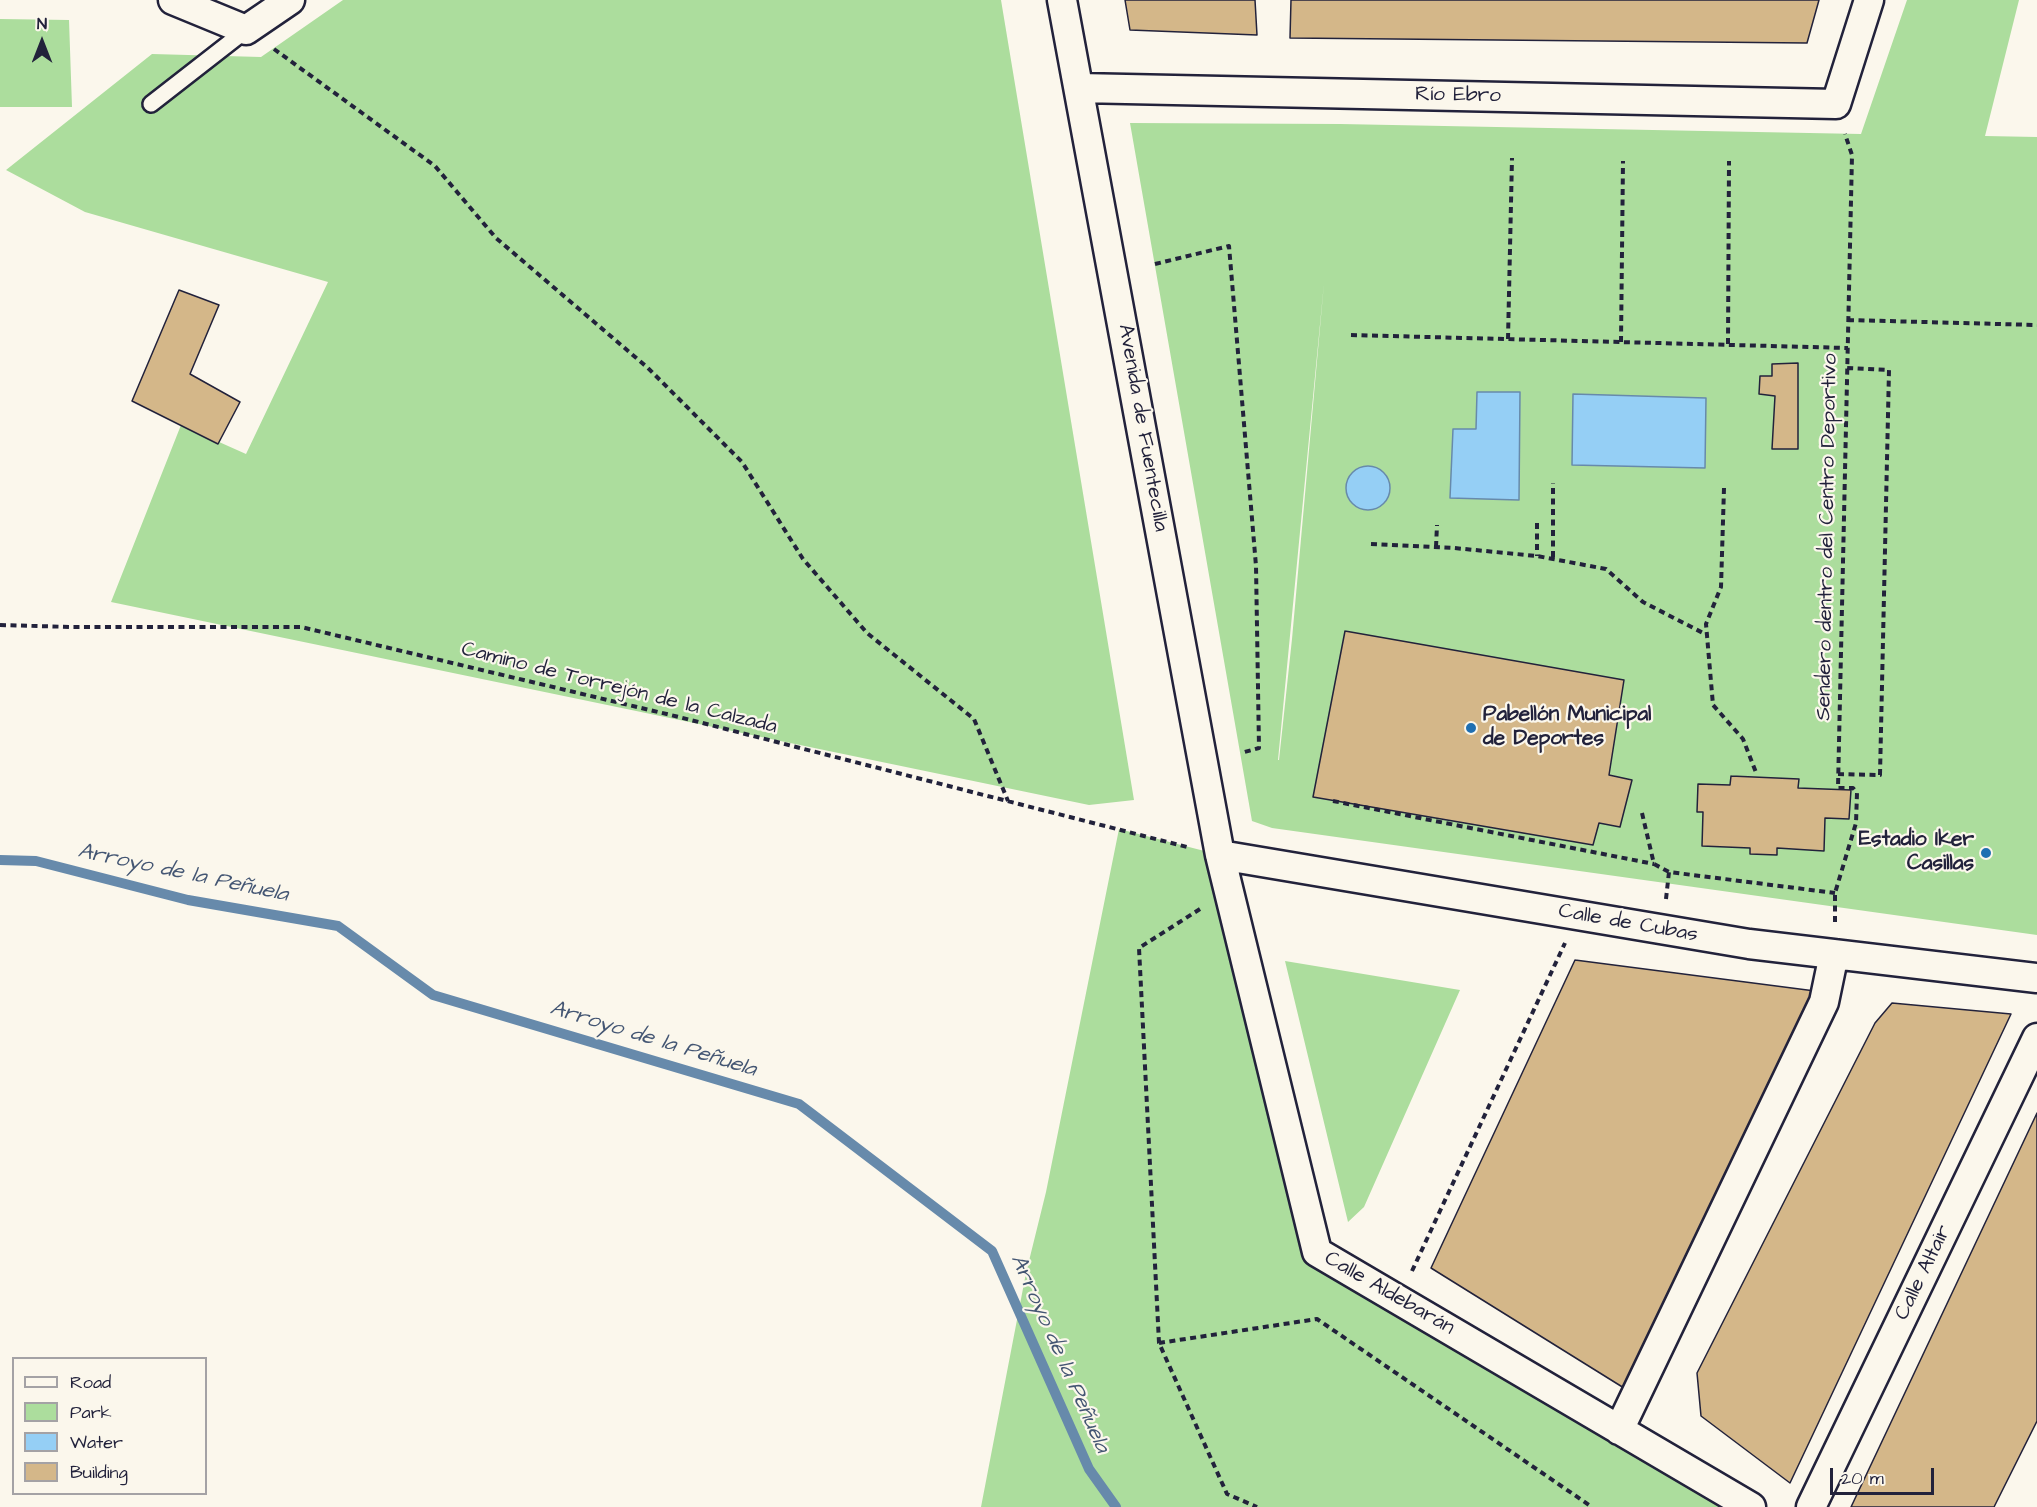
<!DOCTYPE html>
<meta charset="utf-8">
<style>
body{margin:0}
#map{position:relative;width:2037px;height:1507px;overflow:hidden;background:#fbf7ec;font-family:"Architects Daughter",sans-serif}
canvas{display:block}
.legend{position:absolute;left:12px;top:1357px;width:195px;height:138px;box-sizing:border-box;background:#fbf7ec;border:2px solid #a4a2a5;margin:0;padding:8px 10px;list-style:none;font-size:18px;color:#22223b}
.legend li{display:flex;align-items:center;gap:12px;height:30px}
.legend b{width:30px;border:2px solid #a4a2a5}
.north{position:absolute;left:12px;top:12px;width:60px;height:60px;-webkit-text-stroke:4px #fbf7ec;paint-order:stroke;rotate:0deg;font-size:16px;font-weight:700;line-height:24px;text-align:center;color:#22223b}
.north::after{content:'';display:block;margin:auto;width:21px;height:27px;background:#22223b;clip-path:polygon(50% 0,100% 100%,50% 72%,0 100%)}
.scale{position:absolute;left:1830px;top:1468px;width:104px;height:27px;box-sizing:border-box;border:3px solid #22223b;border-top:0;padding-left:8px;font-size:18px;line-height:21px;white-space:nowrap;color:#22223b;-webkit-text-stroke:4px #fbf7ec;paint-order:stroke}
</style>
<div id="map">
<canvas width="2037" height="1507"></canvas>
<ul class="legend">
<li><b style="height:8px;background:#fbf7ec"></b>Road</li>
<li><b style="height:16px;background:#acdd9d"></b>Park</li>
<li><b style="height:16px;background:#95cff5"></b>Water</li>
<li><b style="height:16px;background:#d4b789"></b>Building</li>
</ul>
<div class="north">N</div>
<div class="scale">20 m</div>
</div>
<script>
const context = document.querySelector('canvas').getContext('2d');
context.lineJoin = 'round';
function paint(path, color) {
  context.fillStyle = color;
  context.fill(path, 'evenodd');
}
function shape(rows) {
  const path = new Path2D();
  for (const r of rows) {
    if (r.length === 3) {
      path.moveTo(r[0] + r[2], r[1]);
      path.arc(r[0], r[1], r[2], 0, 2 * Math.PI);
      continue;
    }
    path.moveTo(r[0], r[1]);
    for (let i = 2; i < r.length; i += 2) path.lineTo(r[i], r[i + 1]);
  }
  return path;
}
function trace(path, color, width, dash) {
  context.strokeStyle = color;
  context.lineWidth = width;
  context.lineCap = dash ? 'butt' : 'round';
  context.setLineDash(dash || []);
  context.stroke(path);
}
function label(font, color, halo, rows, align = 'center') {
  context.font = font + ' "Architects Daughter",sans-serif';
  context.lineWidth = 4.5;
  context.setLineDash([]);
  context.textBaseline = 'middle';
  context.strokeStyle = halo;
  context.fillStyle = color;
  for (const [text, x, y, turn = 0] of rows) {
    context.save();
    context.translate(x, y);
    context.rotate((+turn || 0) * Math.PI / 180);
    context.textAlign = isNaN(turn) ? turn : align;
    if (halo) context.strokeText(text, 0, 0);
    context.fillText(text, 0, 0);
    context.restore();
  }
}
const green = shape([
 [343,0,1001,0,1134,800,1089,805,111,602,181,425,246,454,328,282,85,212,6,170,152,54,261,57],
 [1907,0,2019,0,1985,136,2037,137,2037,935,1272,828,1252,821,1130,123,1340,124,1861,134],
 [1324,283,1292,639,1279,760,1278,760],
 [0,19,69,20,72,107,0,107],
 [1119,829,1220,855,1317,1252,1751,1507,981,1507,1026,1273,1046,1192],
 [1285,961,1460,990,1364,1207,1348,1222]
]);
const water = shape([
 [1477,392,1520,392,1519,500,1450,498,1453,429,1476,429,1477,392],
 [1573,394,1706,398,1705,468,1572,465,1573,394],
 [1368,488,22]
]);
const stream = shape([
 [0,860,36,861,188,900,338,926,433,995,799,1104,992,1251,1089,1469,1116,1507]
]);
const building = shape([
 [1125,0,1255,0,1257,35,1130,30,1125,0],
 [1291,0,1819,0,1807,43,1290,38,1291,0],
 [179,290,219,305,190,374,240,402,218,444,132,401,179,290],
 [1798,363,1798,449,1772,449,1775,396,1759,394,1760,376,1772,376,1772,364,1798,363],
 [1345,631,1624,680,1609,775,1632,780,1620,827,1599,823,1593,845,1313,797,1345,631],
 [1731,776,1799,779,1798,788,1851,790,1849,819,1825,818,1824,851,1777,848,1777,855,1750,854,1750,848,1702,846,1703,812,1697,812,1698,784,1730,785,1731,776],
 [1575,960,1815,991,1624,1388,1431,1268,1575,960],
 [1892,1003,2011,1014,1790,1483,1701,1416,1697,1373,1875,1023,1892,1003],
 [2037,1113,2037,1421,1994,1507,1851,1507,2037,1113]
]);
const path = shape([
 [274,49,435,166,496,238,648,368,742,462,803,559,867,633,974,719,1008,801],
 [1155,264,1229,246,1256,566,1259,748,1241,753],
 [1848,320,2037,325],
 [1351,335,1848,348],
 [1508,339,1512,158],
 [1621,342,1623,161],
 [1728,344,1729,161],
 [1724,488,1721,587,1706,624,1713,705,1743,739,1757,775],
 [1537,523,1537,556],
 [1371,544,1454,548,1537,556,1606,569,1643,602,1707,635],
 [1436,547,1437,525],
 [1553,557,1553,483],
 [0,625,72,627,301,627,679,717,1187,847],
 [1838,774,1880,775,1889,370,1847,368],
 [1333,801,1654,864],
 [1642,813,1654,864,1669,872],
 [1666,899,1669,872,1835,893],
 [1200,909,1139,948,1159,1343,1227,1494,1257,1507],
 [1835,922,1835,893,1856,823,1857,793,1853,788,1838,788,1852,155,1845,134],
 [1412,1271,1565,943],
 [1159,1343,1317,1319,1592,1507]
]);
const lane = shape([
 [151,104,246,30]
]);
const street = shape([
 [173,0,246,30,290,0],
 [1062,0,1220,855,1317,1252,1751,1507],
 [1079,88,1836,104,1869,0],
 [1220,855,1749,944,2037,978],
 [1619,1430,1824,1002,1834,954],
 [1811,1507,2037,1038]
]);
const markers = [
 [1471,728,6,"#1f6fb2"],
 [1986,853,6,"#1f6fb2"]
];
const streetNames = [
 ["Río Ebro",1458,96,1],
 ["Avenida de Fuentecilla",1142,428,80],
 ["Sendero dentro del Centro Deportivo",1828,537,-89],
 ["Camino de Torrejón de la Calzada",619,689,14],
 ["Calle de Cubas",1628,924,10],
 ["Calle Altair",1924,1273,-64],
 ["Calle Aldebarán",1389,1294,30]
];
const poiNames = [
 ["Pabellón Municipal",1483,716],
 ["de Deportes",1483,740],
 ["Estadio Iker",1974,841,"right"],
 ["Casillas",1974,865,"right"]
];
const waterNames = [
 ["Arroyo de la Peñuela",183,874,12],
 ["Arroyo de la Peñuela",653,1040,17],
 ["Arroyo de la Peñuela",1059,1354,66]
];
paint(green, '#acdd9d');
paint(water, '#95cff5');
trace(water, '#678aab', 1.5);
trace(stream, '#678aab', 10);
paint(building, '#d4b789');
trace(building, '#22223b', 1.5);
trace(lane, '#22223b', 20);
trace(street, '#22223b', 33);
trace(path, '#22223b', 4, [6, 4.5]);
trace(lane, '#fbf7ec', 15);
trace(street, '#fbf7ec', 28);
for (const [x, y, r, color] of markers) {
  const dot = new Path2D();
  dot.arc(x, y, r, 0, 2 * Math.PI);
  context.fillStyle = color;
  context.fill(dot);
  trace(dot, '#fbf7ec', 2);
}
label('21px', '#22223b', '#fbf7ec', streetNames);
label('bold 21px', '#22223b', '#fbf7ec', poiNames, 'left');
label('italic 22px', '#445673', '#fbf7ec', waterNames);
</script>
